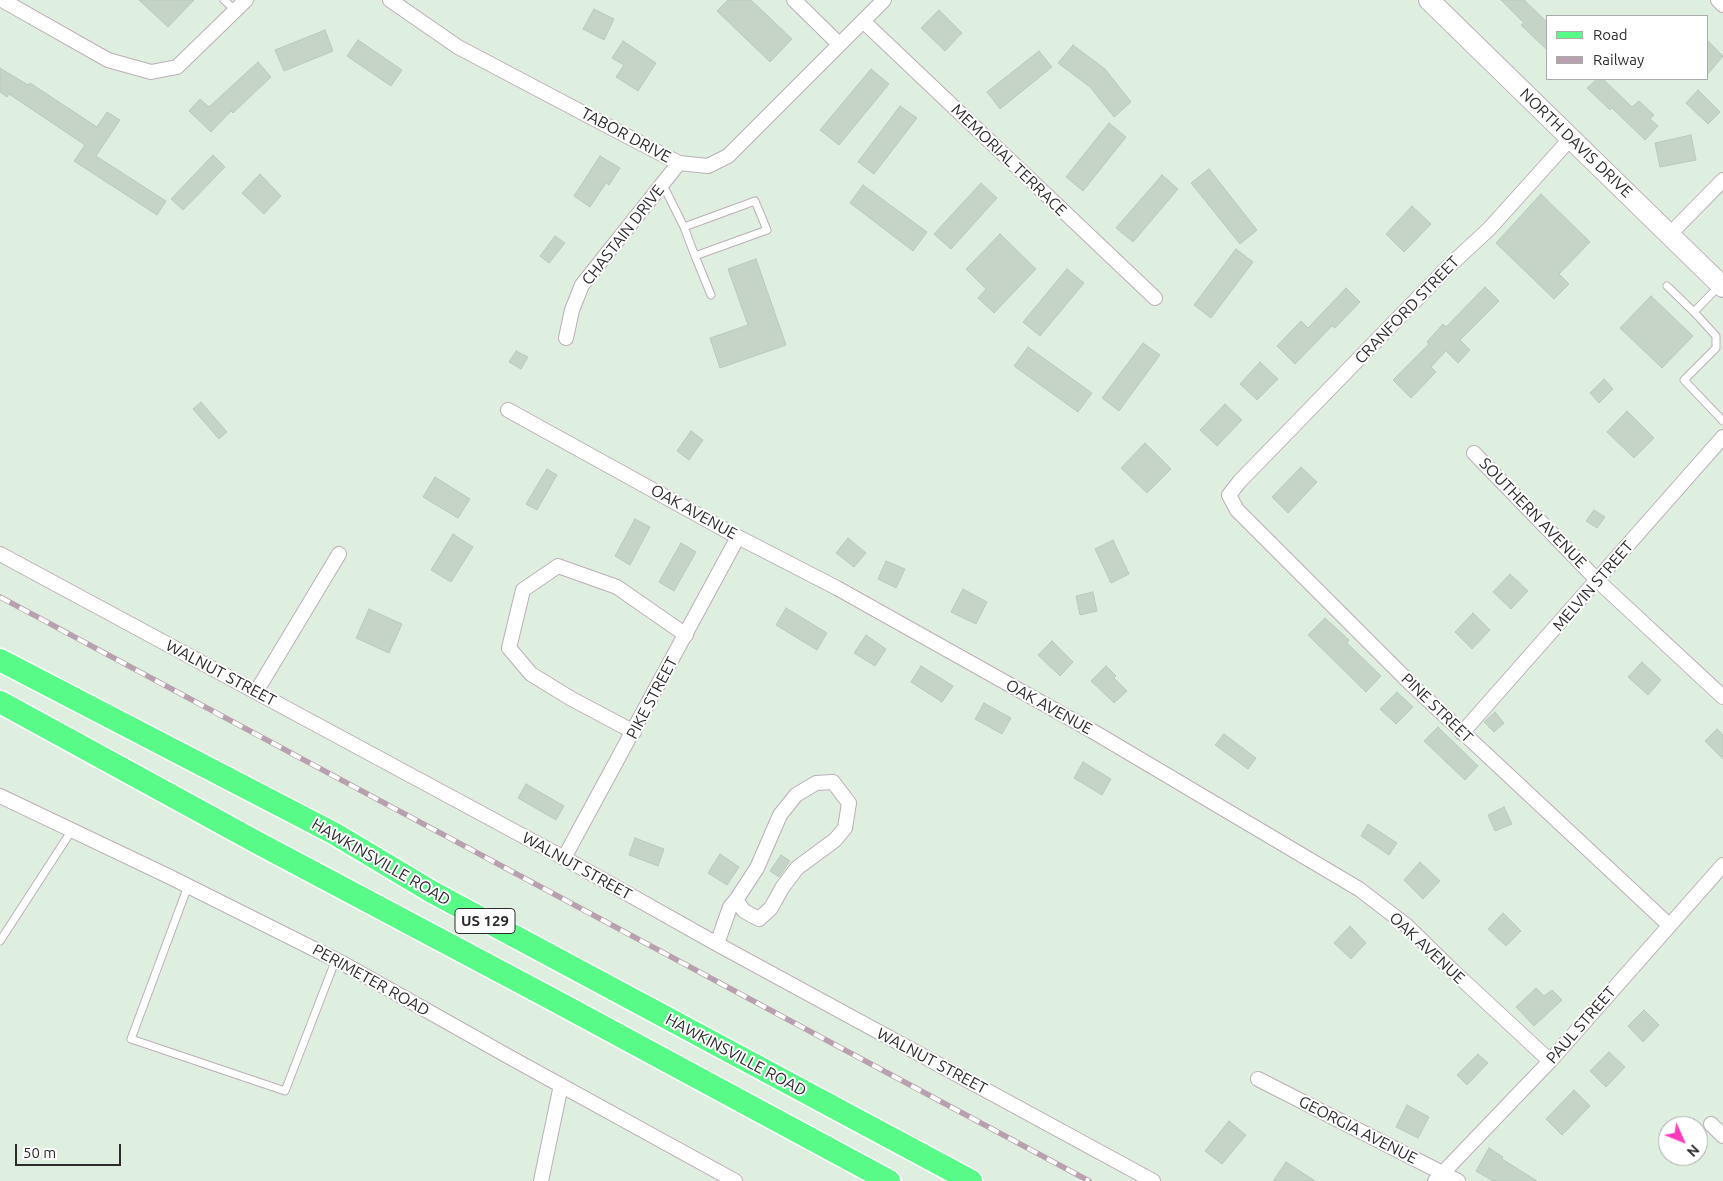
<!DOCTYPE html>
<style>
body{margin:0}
#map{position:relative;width:1723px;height:1181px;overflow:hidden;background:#deefe0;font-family:Ubuntu,sans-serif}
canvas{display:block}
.legend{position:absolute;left:1546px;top:15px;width:162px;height:65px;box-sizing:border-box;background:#fff;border:1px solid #ababab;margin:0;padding:6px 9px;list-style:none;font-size:15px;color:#2c2c2c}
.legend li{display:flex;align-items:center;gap:10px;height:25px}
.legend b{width:25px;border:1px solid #ababab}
.north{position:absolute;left:1658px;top:1116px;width:50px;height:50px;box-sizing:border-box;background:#fff;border:1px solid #ababab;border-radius:50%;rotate:134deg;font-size:14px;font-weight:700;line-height:20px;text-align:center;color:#2c2c2c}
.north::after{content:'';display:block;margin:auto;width:18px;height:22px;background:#ff3bbb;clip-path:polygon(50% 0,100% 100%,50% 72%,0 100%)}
.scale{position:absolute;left:15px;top:1144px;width:106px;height:22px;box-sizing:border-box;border:2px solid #2c2c2c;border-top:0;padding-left:6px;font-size:15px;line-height:18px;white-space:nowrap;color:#2c2c2c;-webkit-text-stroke:4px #fff;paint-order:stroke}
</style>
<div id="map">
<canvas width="1723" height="1181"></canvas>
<ul class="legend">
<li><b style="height:6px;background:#58fa88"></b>Road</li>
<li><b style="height:6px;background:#b8a0af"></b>Railway</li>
</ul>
<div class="north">N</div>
<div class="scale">50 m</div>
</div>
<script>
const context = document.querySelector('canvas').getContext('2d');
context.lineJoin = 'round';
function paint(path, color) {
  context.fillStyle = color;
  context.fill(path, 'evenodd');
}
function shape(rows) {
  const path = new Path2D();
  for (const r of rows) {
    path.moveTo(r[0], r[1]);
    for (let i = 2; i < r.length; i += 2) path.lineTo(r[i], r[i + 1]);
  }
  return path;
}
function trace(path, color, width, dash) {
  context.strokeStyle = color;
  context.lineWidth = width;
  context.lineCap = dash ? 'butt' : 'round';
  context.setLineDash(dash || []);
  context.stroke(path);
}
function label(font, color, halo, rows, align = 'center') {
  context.font = font + ' Ubuntu,sans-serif';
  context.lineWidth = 4;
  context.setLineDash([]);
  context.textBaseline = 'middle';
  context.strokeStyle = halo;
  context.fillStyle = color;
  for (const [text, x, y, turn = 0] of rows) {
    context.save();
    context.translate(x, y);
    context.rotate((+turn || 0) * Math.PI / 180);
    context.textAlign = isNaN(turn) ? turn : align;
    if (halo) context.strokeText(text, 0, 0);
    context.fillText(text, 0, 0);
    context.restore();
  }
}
const building = shape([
 [139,0,194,0,168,27,139,0],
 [728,0,751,0,792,39,770,62,717,11,728,0],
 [1501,0,1524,0,1547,22,1547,50,1521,25,1524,23,1501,0],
 [594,9,614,19,604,40,583,29,594,9],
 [939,10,962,33,945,51,921,28,939,10],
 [325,30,333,51,284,71,275,50,325,30],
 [358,40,402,70,391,86,347,56,358,40],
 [1707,40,1723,56,1707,75,1707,40],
 [623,41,656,63,638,91,616,77,624,65,612,58,623,41],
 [1073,45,1105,69,1131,102,1114,117,1090,87,1058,63,1073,45],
 [1039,51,1052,67,1000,109,987,92,1039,51],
 [258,62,271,77,233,113,231,111,211,132,189,111,200,99,209,107,258,62],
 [0,68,28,85,30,83,97,127,107,112,120,120,96,156,166,201,157,215,74,161,85,145,9,94,7,97,0,92,0,68],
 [871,69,889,84,839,145,820,130,871,69],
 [1597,79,1603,79,1632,107,1639,101,1654,115,1650,119,1658,126,1645,140,1612,108,1610,110,1587,88,1597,79],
 [1698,90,1720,112,1708,124,1686,103,1698,90],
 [900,106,917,118,874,174,858,162,900,106],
 [1109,123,1126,137,1083,191,1066,177,1109,123],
 [1691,135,1696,160,1660,167,1655,143,1691,135],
 [213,155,225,167,183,210,171,199,213,155],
 [600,156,620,168,609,185,606,183,590,207,574,196,600,156],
 [1209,169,1257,230,1240,244,1191,183,1209,169],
 [260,174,281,196,264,214,242,193,260,174],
 [1162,175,1178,189,1133,242,1116,228,1162,175],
 [981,183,997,198,951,249,934,234,981,183],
 [863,185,927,232,913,251,850,203,863,185],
 [1541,194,1590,242,1559,274,1569,284,1554,299,1496,243,1541,194],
 [1412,206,1431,224,1404,252,1386,234,1412,206],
 [1000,234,1036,269,994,313,978,298,986,289,966,269,1000,234],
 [555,236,565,243,549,263,540,256,555,236],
 [1236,249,1253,262,1211,318,1194,305,1236,249],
 [756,259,786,345,720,368,710,338,748,325,728,269,756,259],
 [1067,269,1084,283,1040,336,1023,322,1067,269],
 [1485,287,1499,301,1460,340,1470,350,1458,363,1446,351,1431,367,1436,372,1411,398,1393,380,1429,344,1427,342,1443,324,1446,327,1485,287],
 [1346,288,1360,302,1335,328,1332,326,1295,364,1277,346,1301,321,1308,328,1346,288],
 [1651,296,1693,336,1662,368,1620,328,1651,296],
 [1143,343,1160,355,1119,411,1102,398,1143,343],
 [1028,347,1092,393,1078,412,1014,366,1028,347],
 [516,351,528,357,521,369,509,362,516,351],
 [1260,362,1278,379,1257,400,1240,384,1260,362],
 [1604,379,1613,389,1599,403,1590,393,1604,379],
 [201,402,227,432,219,439,193,409,201,402],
 [1225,404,1242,420,1217,446,1200,430,1225,404],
 [1627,411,1654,438,1634,458,1607,432,1627,411],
 [691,431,703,440,689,460,677,451,691,431],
 [1145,443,1171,469,1147,493,1121,468,1145,443],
 [1301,467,1317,482,1288,513,1272,497,1301,467],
 [547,469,557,475,537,510,526,504,547,469],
 [435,477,470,499,458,518,423,497,435,477],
 [1594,510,1605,517,1597,528,1586,521,1594,510],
 [635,519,650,527,630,565,615,556,635,519],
 [453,534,473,547,451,582,431,570,453,534],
 [848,538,866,553,854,567,836,553,848,538],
 [1113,540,1129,574,1111,583,1095,549,1113,540],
 [681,543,696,552,674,591,659,582,681,543],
 [886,561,905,569,896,588,878,579,886,561],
 [1510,574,1528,591,1511,609,1493,592,1510,574],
 [963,589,987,602,976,624,951,612,963,589],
 [1093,592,1097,611,1080,615,1076,596,1093,592],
 [786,608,827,633,817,650,776,625,786,608],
 [369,609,402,624,389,653,356,638,369,609],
 [1473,613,1490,630,1472,649,1455,632,1473,613],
 [1325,618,1349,640,1347,643,1381,676,1366,692,1308,635,1325,618],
 [866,635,886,649,875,666,854,653,866,635],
 [1052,641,1073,662,1060,676,1038,655,1052,641],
 [1642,662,1661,680,1648,695,1628,677,1642,662],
 [921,666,953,686,942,702,911,682,921,666],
 [1106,666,1116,676,1114,678,1127,691,1114,703,1091,681,1106,666],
 [1397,692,1413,707,1396,724,1380,709,1397,692],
 [984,703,1011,718,1002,734,975,719,984,703],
 [1495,712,1504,723,1494,732,1484,722,1495,712],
 [1438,727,1478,766,1465,780,1424,741,1438,727],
 [1717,729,1723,735,1723,759,1705,741,1717,729],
 [1224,734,1256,758,1248,769,1215,745,1224,734],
 [1083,762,1111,779,1102,795,1074,778,1083,762],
 [526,784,564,806,556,820,518,798,526,784],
 [1504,807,1512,824,1495,831,1488,815,1504,807],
 [1368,824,1397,843,1389,855,1361,836,1368,824],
 [635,838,664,849,658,866,629,855,635,838],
 [720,854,739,867,727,885,708,873,720,854],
 [781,855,790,861,779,877,770,871,781,855],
 [1420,862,1440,881,1423,899,1404,880,1420,862],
 [1503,913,1521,931,1506,946,1488,929,1503,913],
 [1350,926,1366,943,1351,959,1334,943,1350,926],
 [1536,988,1544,996,1552,990,1562,1000,1534,1026,1516,1007,1536,988],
 [1644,1010,1659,1025,1643,1042,1628,1026,1644,1010],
 [1609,1052,1625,1067,1606,1087,1590,1071,1609,1052],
 [1478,1054,1488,1063,1467,1085,1457,1075,1478,1054],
 [1574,1090,1590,1106,1562,1135,1546,1119,1574,1090],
 [1407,1105,1429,1117,1418,1138,1396,1127,1407,1105],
 [1229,1121,1246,1135,1222,1164,1205,1151,1229,1121],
 [1489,1148,1503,1157,1502,1159,1537,1181,1493,1181,1476,1171,1489,1148],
 [1286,1162,1315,1181,1273,1181,1286,1162]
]);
const service = shape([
 [224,0,235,10],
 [663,185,684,227,695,256,767,230,755,201,684,227],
 [695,256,711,295],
 [1667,286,1694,312],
 [1719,286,1694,312,1716,336,1716,348,1684,380,1723,421],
 [188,886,131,1039,285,1091,336,959],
 [0,941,72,830]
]);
const minor = shape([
 [2,0,108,60,151,72,177,67,246,0],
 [390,0,458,47,621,133,679,163,708,166,728,156,884,0],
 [794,0,839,44],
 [1718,0,1723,5],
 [863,21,1155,298],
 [1571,138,1489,229,1448,267,1240,481,1229,495,1237,510,1413,686,1669,925],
 [1670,234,1723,180],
 [566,338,572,310,582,285,679,163],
 [508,410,738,537,837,588,1094,732,1359,889,1406,925,1453,971,1550,1061],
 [1474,453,1598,581,1723,697],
 [0,554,564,858,717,944,1153,1181],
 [256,692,339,554],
 [634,732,570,698,531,674,509,648,523,590,558,566,617,587,686,635],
 [1462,733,1723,437],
 [833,782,849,803,845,828,835,840,797,868,782,888,771,908,759,919,744,911,736,900,757,868,780,815,796,795,816,783,833,782],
 [0,796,168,876,344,964,513,1059,735,1181],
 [564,858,738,537],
 [717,944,730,907,736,900],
 [1258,1079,1458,1181],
 [1711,1124,1723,1136],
 [541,1181,561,1085],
 [1435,1181,1550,1061,1723,865]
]);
const secondary = shape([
 [1429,0,1723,287]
]);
const primary = shape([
 [0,660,335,834,432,892,971,1181],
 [0,702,258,843,548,997,889,1181]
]);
const rail = shape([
 [0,597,1089,1181]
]);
const shields = [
 [485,921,60]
];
const shieldNames = [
 ["US 129",485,921]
];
const streetNames = [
 ["TABOR DRIVE",626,135,28],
 ["NORTH DAVIS DRIVE",1576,143,44],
 ["MEMORIAL TERRACE",1009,160,44],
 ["CHASTAIN DRIVE",623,235,-52],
 ["CRANFORD STREET",1407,310,-46],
 ["OAK AVENUE",694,512,29],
 ["SOUTHERN AVENUE",1533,513,46],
 ["MELVIN STREET",1593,586,-49],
 ["WALNUT STREET",221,673,28],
 ["PIKE STREET",652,698,-62],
 ["OAK AVENUE",1049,707,29],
 ["PINE STREET",1437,708,44],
 ["HAWKINSVILLE ROAD",381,862,30],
 ["WALNUT STREET",577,866,29],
 ["OAK AVENUE",1427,948,43],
 ["PERIMETER ROAD",371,980,29],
 ["PAUL STREET",1581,1025,-49],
 ["HAWKINSVILLE ROAD",736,1055,28],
 ["WALNUT STREET",932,1061,28],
 ["GEORGIA AVENUE",1358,1130,27]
];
paint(building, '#c6d4c8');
trace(building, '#b7cbbb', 1);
trace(service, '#bdaeb8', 9);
trace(minor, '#bdaeb8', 16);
trace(secondary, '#bdaeb8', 22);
trace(primary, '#fff', 25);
trace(service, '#fff', 7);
trace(minor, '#fff', 14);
trace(secondary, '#fff', 20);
trace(primary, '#58fa88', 22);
trace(rail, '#b8a0af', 5.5);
trace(rail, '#fff', 4, [11]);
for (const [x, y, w] of shields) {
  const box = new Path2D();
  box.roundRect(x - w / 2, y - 12.5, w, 25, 4);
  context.fillStyle = '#fff';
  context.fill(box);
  trace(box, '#2c2c2c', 1);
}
label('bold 15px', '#2c2c2c', null, shieldNames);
label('16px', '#2c2c2c', '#fff', streetNames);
</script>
